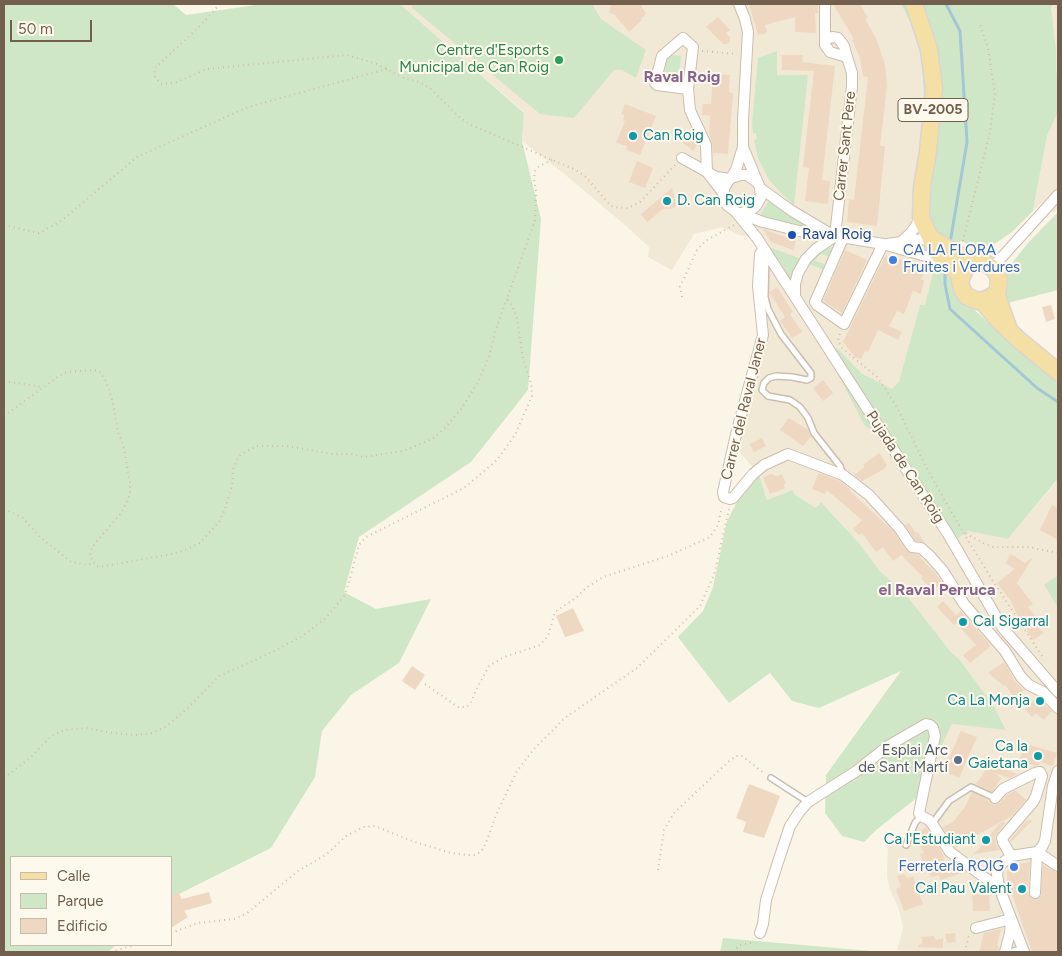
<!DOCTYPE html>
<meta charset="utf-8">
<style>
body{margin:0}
#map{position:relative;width:1062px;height:956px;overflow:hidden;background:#fbf5e7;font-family:Figtree,sans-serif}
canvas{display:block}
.frame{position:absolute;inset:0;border:5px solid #725f4d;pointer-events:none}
.legend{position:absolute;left:10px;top:856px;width:162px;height:90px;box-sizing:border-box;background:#fef9ed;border:1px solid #c6bbad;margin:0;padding:6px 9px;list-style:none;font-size:15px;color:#725f4d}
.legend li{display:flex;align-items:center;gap:10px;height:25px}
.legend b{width:25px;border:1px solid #c6bbad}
.scale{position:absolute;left:10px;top:20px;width:82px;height:22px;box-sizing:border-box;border:2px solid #725f4d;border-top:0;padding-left:6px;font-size:15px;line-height:18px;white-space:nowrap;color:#725f4d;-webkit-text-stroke:4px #fef9ed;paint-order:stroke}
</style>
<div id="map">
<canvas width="1062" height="956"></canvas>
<div class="frame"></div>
<ul class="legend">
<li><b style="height:6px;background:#f4dfa5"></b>Calle</li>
<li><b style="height:14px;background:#d0e7c7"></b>Parque</li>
<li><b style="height:14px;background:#eed8c1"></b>Edificio</li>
</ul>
<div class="scale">50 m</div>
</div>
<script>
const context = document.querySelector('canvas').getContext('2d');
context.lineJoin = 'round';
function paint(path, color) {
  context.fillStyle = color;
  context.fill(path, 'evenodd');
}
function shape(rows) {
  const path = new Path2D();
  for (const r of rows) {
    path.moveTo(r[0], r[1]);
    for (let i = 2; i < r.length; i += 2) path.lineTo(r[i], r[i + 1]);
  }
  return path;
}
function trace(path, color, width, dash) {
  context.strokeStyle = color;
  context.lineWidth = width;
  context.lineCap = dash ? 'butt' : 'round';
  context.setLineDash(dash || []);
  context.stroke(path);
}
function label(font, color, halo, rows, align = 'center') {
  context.font = font + ' Figtree,sans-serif';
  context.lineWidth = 4;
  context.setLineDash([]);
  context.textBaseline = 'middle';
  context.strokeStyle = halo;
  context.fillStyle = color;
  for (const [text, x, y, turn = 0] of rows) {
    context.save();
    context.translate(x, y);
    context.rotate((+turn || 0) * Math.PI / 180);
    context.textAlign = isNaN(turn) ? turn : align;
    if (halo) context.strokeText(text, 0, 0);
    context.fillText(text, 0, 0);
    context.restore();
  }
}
const residential = shape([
 [400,4,901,4,911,24,921,59,924,97,913,218,936,270,925,305,920,305,899,381,892,389,861,373,865,426,879,436,906,477,968,531,1008,539,1057,481,1058,482,1058,575,1044,585,1058,608,1058,952,910,952,897,950,902,933,903,926,899,910,889,887,887,876,888,843,903,845,920,798,952,724,1006,729,994,706,960,660,950,651,908,597,880,571,859,543,821,502,816,508,794,494,767,500,759,475,737,449,757,371,761,239,739,235,722,227,694,234,672,270,648,257,649,247,625,225,563,173,522,141,524,112],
 [1054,4,1058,4,1058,208,1054,213,1044,201,1033,211,1047,136,1058,112,1056,48,1051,6]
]);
const green = shape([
 [4,4,173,4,186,15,263,4,400,4,524,113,522,141,541,219,528,390,471,462,359,537,344,592,376,609,431,599,399,663,351,695,322,731,315,777,271,848,171,898,171,857,11,857,11,945,116,945,108,952,4,952],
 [414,4,592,4,601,19,646,50,636,78,622,70,614,70,574,118,540,114,411,7],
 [901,4,1054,4,1051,7,1056,48,1058,112,1047,136,1033,211,1012,232,993,245,981,248,972,246,961,241,951,276,952,289,1019,351,1058,380,1058,482,1056,481,1008,539,968,531,951,543,879,436,865,426,825,350,837,348,861,373,892,389,899,381,920,305,925,305,933,273,936,270,913,218,924,97,921,58,911,24],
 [777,51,777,75,808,75,794,205,781,193,768,178,758,158,754,140,757,139,756,133,753,133,752,123,758,58],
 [667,54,681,56,679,74,665,72],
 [770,202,805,223,819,233,762,218,761,214,767,203],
 [1058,212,1058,290,1008,303,1004,288,1006,277,1012,263,1028,243],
 [835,246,830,257,822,254,818,256,816,261,827,265,824,270,809,264,823,250],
 [769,247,802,259,792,278,789,278],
 [759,475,767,500,793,490,794,494,816,508,821,502,859,543,880,571,908,597,950,651,960,660,994,706,1006,730,952,724,919,796,875,831,864,842,842,836,825,813,826,775,901,671,819,708,792,701,770,673,729,703,678,637,703,611,713,587,727,521,738,500],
 [1058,575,1058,608,1044,585],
 [723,938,882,952,720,952]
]);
const stream = shape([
 [946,4,960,31,967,142,950,243],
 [945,271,945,284,950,309,1037,388,1058,402]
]);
const building = shape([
 [611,4,640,4,646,14,641,19,642,20,629,32,614,14,609,13],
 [749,4,818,4,818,13,815,13,816,33,795,32,795,17,765,25,767,33,758,35],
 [833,4,860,4,868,18,865,19,876,38,885,64,887,86,880,146,885,146,877,226,847,222,849,199,854,200,868,77,863,76,860,58,852,40,854,39],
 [718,17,730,30,726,33,730,37,730,41,727,44,723,44,706,27],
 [782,55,803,55,802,62,835,66,822,180,830,181,828,204,805,201,809,168,803,167,814,71,782,70],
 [713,74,730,75,729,92,733,93,728,154,713,153,712,142,709,134,710,116,702,115,703,104,711,104],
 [625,104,656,116,640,155,626,150,627,146,616,143,625,121,623,121,624,115,621,114],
 [682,131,698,144,693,151,677,138],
 [637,161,653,168,645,188,629,182],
 [672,188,676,206,671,209,663,209,647,222,641,214],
 [763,229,796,241,793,250,771,242],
 [845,250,867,260,842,313,823,301],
 [885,256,924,264,926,270,921,279,924,281,921,294,913,291,904,314,897,311,889,326,902,332,898,340,878,330,868,352,865,351,861,359,855,357,843,342],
 [777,287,793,312,790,314,802,332,792,338,780,321,785,317,769,292],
 [1051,305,1055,319,1046,322,1042,307],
 [823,380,833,393,823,401,813,388],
 [789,418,808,430,811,436,803,446,780,430],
 [762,438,766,446,754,452,750,444],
 [879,453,887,465,884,469,862,481,854,475,865,467,863,465],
 [819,473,840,481,851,490,850,491,894,532,907,551,918,555,937,575,942,583,933,591,921,578,923,577,901,555,893,561,883,547,876,552,862,533,859,535,853,529,862,520,827,490,825,494,812,489],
 [771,474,777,476,782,474,786,483,784,485,785,488,770,494,763,477],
 [1052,505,1058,508,1058,540,1040,530],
 [909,523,916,533,918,532,924,542,916,541,905,525],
 [1011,554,1025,563,1033,557,1017,583,1033,604,1028,607,1042,625,1039,628,1044,633,1033,640,1028,633,1027,628,1018,617,1011,601,997,583,1015,569,1005,563],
 [943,601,956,615,961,611,991,646,970,663,963,655,976,645,956,623,954,625,937,607],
 [573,608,584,631,565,637,556,616],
 [1004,662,1015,681,1024,690,1014,697,1005,685,1004,686,988,673],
 [412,666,425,675,415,690,402,681],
 [1037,697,1052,711,1044,720,1036,713,1032,717,1025,710],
 [961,731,977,737,959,778,943,771],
 [1030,745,1057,753,1053,766,1040,762,1039,765,1036,766,1019,761,1023,750,1028,751],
 [990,761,996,764,997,762,1007,766,1005,769,1017,774,1010,778,995,773,1001,778,992,792,976,784,982,776],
 [749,784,780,796,764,838,743,832,746,822,736,818],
 [1015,790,1026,800,1012,816,955,847,942,827,952,823,965,807,972,792,988,800,989,802,994,805,1000,803,1007,795],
 [1033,820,1011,842,1010,840,1026,821],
 [1006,822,995,836,996,844,1000,850,974,854,1000,823],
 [926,827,943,854,946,869,958,867,966,872,940,880,939,875,931,877,928,865,924,866,920,854,924,853,915,835],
 [1030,862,1028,893,1032,899,1038,899,1041,896,1043,865,1058,873,1058,952,1032,952,1007,879,1007,871,1012,865],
 [905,874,907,878,913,876,923,904,904,911,896,889,901,887,897,876],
 [178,892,182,899,209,892,212,903,184,911,188,917,171,928,171,896],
 [989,893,990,911,973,911,972,894],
 [1001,929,997,946,999,946,998,952,979,952,984,933],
 [955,933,956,942,947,943,945,934],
 [934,936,936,940,943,938,943,948,918,947,918,945,922,944,922,937]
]);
const path = shape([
 [220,4,199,27,154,69,155,77,161,84,175,83,207,69,347,55,377,64,404,78,419,82,431,89,458,116,471,125,576,170,586,177,610,205,614,207,628,208,640,202,675,165],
 [702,51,737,54],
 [4,225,39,233,61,221,137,157,248,107,387,69],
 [963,241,990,132,995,93,988,48,980,24],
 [682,297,680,287,697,250,705,241,734,225],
 [4,302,6,303],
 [840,334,838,341,842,348,877,377,890,396,900,413,927,469,963,532],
 [4,381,42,387],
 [4,416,59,376,67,372,93,370,99,371,106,381,112,399,118,432,123,444,130,482,130,494,122,512,92,547,90,555,93,562,99,567,167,555,182,551,200,543,219,522,225,509,232,486,233,470,238,457,246,451,258,446,287,446,333,454,350,454,364,457,403,451,432,439,443,430,462,408,478,382,489,357,497,326,507,299],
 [4,509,23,518,40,537,71,562,88,565,92,563],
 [1042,656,993,581,963,532,985,544,993,547,1029,547,1058,553],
 [425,684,458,707,467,707,471,702,476,690,489,666,504,657,540,645,548,636,555,612,577,597,586,588,603,577,668,556,710,537,718,525,722,507],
 [4,778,31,757,51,736,65,730,86,728,113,733,137,735,152,733,167,726,189,707,219,676,264,656,301,637,327,617,344,596,349,582,359,545,366,537,464,488,497,460,515,435,532,396,531,383,523,359,517,319,512,305,507,299,535,220,536,192,534,179,535,171,539,166,552,160],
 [658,870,664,830,674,813,728,762,736,756,742,756,765,774],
 [171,933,198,923,234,919,246,914,298,871,327,854,346,836,364,827,375,826,412,841,451,853,467,855,474,855,481,852,486,843,496,815,517,771,534,749,566,717,637,668,700,606,714,575,729,509],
 [111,952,134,945],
 [733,952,740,945,755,942],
 [965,952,969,935]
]);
const lane = shape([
 [766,255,765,297,768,309,781,334,811,373,811,378,807,380,792,377,776,376,769,378,764,383,762,390,768,396,790,400,800,407,808,418,814,433,840,466,843,475],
 [771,778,808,802],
 [932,824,949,801,971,787,995,798],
 [906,845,915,823,921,816],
 [1010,952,1017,950,1021,952]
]);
const street = shape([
 [739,4,745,19,748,32,743,120,743,147,757,181],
 [825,4,825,45,830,52,847,57,844,46,838,38,832,37,825,40],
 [688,89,657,85,655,83,662,56,683,38,693,47,688,89,690,110,706,145,707,172,724,194],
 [682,158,716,177,730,179],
 [731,178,736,170,743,147],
 [760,188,792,211,834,236],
 [736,212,757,238,948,534,1002,627,1058,692],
 [741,213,751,210,756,206,761,197,760,188,758,183,747,175,741,175,731,178,727,183,724,189,724,194,727,205,736,212,763,222,815,235,835,236,883,244,943,261],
 [835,236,852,86,852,73,847,57],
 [843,238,815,302,817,305,844,324,883,244],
 [902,241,911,233,921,218],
 [887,244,931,238],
 [764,249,760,254,758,286,763,335,737,430,723,492,724,497,730,499,733,498,753,474,764,465,788,454,843,475,869,495,899,528,912,547,921,548,930,556,943,571,964,604,1005,651,1021,677,1029,685,1043,692,1058,708],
 [993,267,1058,195],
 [795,296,795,284,798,273,806,259,816,249,835,236],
 [995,798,1003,789,1035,773,1040,772,1042,776,1036,796,1033,802,1002,838,1003,842,1011,856],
 [1037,852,1042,847,1045,841,1053,786,1058,771],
 [1037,852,1058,866],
 [1035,893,1037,852],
 [976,928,1011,919],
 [760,933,763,924,766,900,778,862,790,826,800,811,808,802,858,770,888,746,926,724,930,725,933,728,935,736,919,813,921,816,929,820,933,825,950,852,988,880,999,887],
 [1005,952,1010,933,1011,922],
 [1024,952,999,887,997,874,999,866,1011,856,1037,852]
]);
const primary = shape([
 [914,4,929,49,934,88,928,152,922,187,921,218,938,254,961,276],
 [931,238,964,258,975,262,984,262,995,270,999,279,997,296,1009,330],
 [965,269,960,281,962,289,966,296,978,301,987,299,992,296],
 [982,301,1000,322,1018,339,1058,372]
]);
const markers = [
 [559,60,5,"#2e9e5b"],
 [633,136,5,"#0f9aa8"],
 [667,201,5,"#0f9aa8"],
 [792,235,5,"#1a4fb4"],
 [893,260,5,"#3f7fe0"],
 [963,622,5,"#0f9aa8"],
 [1040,701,5,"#0f9aa8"],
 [1038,756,5,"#0f9aa8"],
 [958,760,5,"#5c6f8a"],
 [986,840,5,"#0f9aa8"],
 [1014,867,5,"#3f7fe0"],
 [1022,889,5,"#0f9aa8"]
];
const shields = [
 [933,110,70]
];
const shieldNames = [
 ["BV-2005",933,110]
];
const leisureNames = [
 ["Centre d'Esports",549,51],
 ["Municipal de Can Roig",549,68]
];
const cultureNames = [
 ["Can Roig",643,136,"left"],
 ["D. Can Roig",677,201,"left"],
 ["Cal Sigarral",973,622,"left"],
 ["Ca La Monja",1030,701],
 ["Ca la",1028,747],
 ["Gaietana",1028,764],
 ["Ca l'Estudiant",976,840],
 ["Cal Pau Valent",1012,889]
];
const streetNames = [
 ["Carrer Sant Pere",845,146,-84],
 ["Carrer del Raval Janer",744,409,-76],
 ["Pujada de Can Roig",905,467,57]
];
const transitNames = [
 ["Raval Roig",802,235]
];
const shopNames = [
 ["CA LA FLORA",903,251],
 ["Fruites i Verdures",903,268],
 ["FerreterÍa ROIG",1004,867,"right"]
];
const serviceNames = [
 ["Esplai Arc",948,751],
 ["de Sant Martí",948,768]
];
const neighbourhoodNames = [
 ["Raval Roig",682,77],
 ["el Raval Perruca",937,590]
];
paint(residential, '#f2e8d6');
paint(green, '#d0e7c7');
trace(stream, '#a4c7d4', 3);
paint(building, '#eed8c1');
trace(lane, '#ccbeae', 8);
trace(street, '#ccbeae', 12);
trace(primary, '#dad5d1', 19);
trace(path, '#d3bca4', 2, [1, 4]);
trace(lane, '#fff', 5);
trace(street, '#fff', 10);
trace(primary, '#f4dfa5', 16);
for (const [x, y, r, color] of markers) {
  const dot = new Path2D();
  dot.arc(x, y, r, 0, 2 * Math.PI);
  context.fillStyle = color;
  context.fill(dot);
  trace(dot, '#fef9ed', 2);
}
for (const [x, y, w] of shields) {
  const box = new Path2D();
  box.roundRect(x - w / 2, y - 11.5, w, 23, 4);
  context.fillStyle = '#fef9ed';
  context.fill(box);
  trace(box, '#725f4d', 1);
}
label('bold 14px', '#725f4d', null, shieldNames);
label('15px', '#27864d', '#fef9ed', leisureNames, 'right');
label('15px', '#0d838f', '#fef9ed', cultureNames, 'right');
label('15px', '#725f4d', '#fef9ed', streetNames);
label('15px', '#164399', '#fef9ed', transitNames, 'left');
label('15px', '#366cbe', '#fef9ed', shopNames, 'left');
label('15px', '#4e5e75', '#fef9ed', serviceNames, 'right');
label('bold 16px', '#86668e', '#fef9ed', neighbourhoodNames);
</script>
